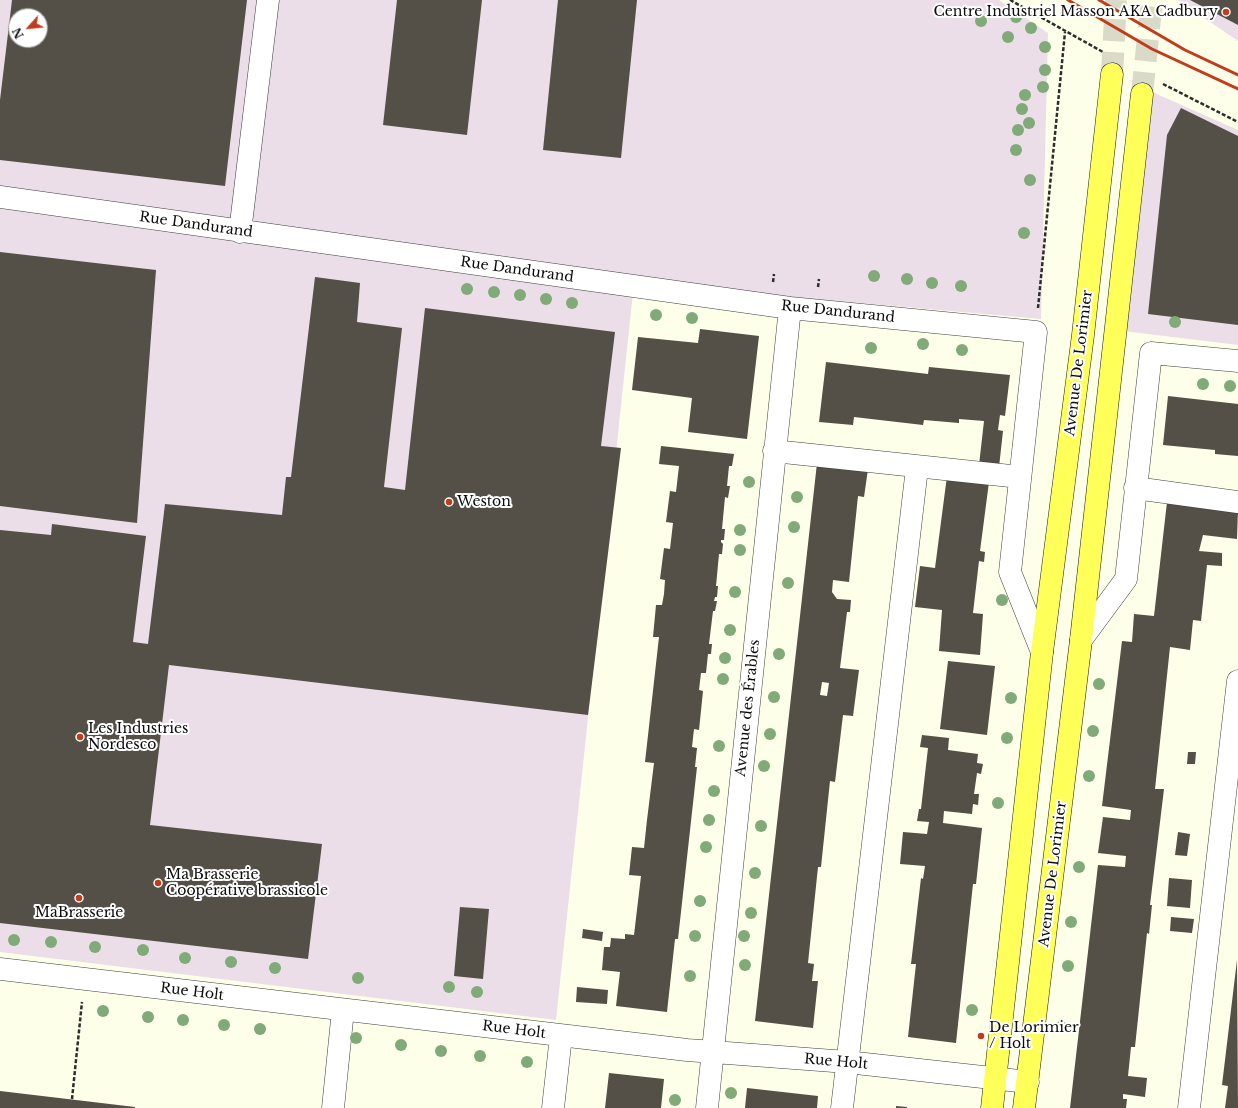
<!DOCTYPE html>
<meta charset="utf-8">
<style>
body{margin:0}
#map{position:relative;width:1238px;height:1108px;overflow:hidden;background:#feffe9;font-family:"Libre Baskerville",serif}
canvas{display:block}
.north{position:absolute;left:8px;top:8px;width:40px;height:40px;box-sizing:border-box;background:#fff;border:1px solid #9d9d9d;border-radius:50%;rotate:243deg;font-size:11px;font-weight:700;line-height:16px;text-align:center;color:#0b0b0b}
.north::after{content:'';display:block;margin:auto;width:14px;height:18px;background:#c23c1c;clip-path:polygon(50% 0,100% 100%,50% 72%,0 100%)}
</style>
<div id="map">
<canvas width="1238" height="1108"></canvas>
<div class="north">N</div>
</div>
<script>
const context = document.querySelector('canvas').getContext('2d');
context.lineJoin = 'round';
function paint(path, color) {
  context.fillStyle = color;
  context.fill(path, 'evenodd');
}
function shape(rows) {
  const path = new Path2D();
  for (const r of rows) {
    path.moveTo(r[0], r[1]);
    for (let i = 2; i < r.length; i += 2) path.lineTo(r[i], r[i + 1]);
  }
  return path;
}
function trace(path, color, width, dash) {
  context.strokeStyle = color;
  context.lineWidth = width;
  context.lineCap = dash ? 'butt' : 'round';
  context.setLineDash(dash || []);
  context.stroke(path);
}
function label(font, color, halo, rows, align = 'center') {
  context.font = font + ' "Libre Baskerville",serif';
  context.lineWidth = 4;
  context.setLineDash([]);
  context.textBaseline = 'middle';
  context.strokeStyle = halo;
  context.fillStyle = color;
  for (const [text, x, y, turn = 0] of rows) {
    context.save();
    context.translate(x, y);
    context.rotate((+turn || 0) * Math.PI / 180);
    context.textAlign = isNaN(turn) ? turn : align;
    if (halo) context.strokeText(text, 0, 0);
    context.fillText(text, 0, 0);
    context.restore();
  }
}
const industrial = shape([
 [0,0,999,0,1048,33,1041,319,634,283,556,1020,0,952],
 [16,16,40,16,40,40,16,40],
 [1178,0,1238,0,1238,41],
 [1150,91,1238,130,1238,345,1123,331]
]);
const building = shape([
 [12,0,247,0,225,186,0,160,0,100],
 [16,16,40,16,40,40,16,40],
 [397,0,482,0,467,135,383,125],
 [558,0,637,0,621,158,543,150],
 [1190,0,1238,0,1238,25],
 [1181,108,1238,136,1238,325,1148,314,1167,135],
 [0,252,156,270,137,523,0,506],
 [315,277,360,283,357,322,402,328,384,487,405,490,425,308,615,332,601,446,621,448,588,715,169,665,150,825,322,844,308,959,0,923,0,530,51,535,52,524,146,536,133,642,148,644,165,504,282,515,286,477,291,477],
 [700,329,759,336,747,439,688,432,692,398,632,390,638,337,698,343],
 [826,362,928,374,929,367,1010,375,1005,416,1000,415,998,430,1003,431,999,467,979,465,984,421,959,419,959,423,924,420,923,425,854,417,853,425,819,422],
 [1168,396,1238,404,1238,456,1215,454,1215,450,1163,445],
 [661,446,734,454,732,466,729,466,727,486,730,486,728,498,725,497,722,529,725,529,724,540,721,540,721,542,723,544,722,554,719,554,716,586,718,586,717,597,715,597,714,601,717,601,715,611,713,611,709,644,712,644,711,654,708,654,706,673,701,673,699,690,703,691,699,730,694,729,692,747,697,748,695,767,697,767,678,939,675,939,667,1012,616,1006,620,972,602,970,604,947,610,947,611,938,625,939,625,934,634,935,641,876,629,875,632,847,644,848,647,820,654,763,645,762,659,637,653,637,656,605,662,605,664,594,665,580,660,579,664,548,670,549,673,523,666,522,670,491,676,492,679,466,659,464],
 [817,463,868,469,864,497,858,496,849,582,833,580,832,592,837,599,851,600,850,612,847,612,840,668,859,670,853,716,843,715,835,782,830,781,821,867,818,867,808,963,814,964,812,981,818,981,813,1028,755,1021],
 [822,682,829,683,827,696,820,695],
 [947,476,989,482,980,551,985,552,984,562,979,561,973,613,983,614,980,655,939,651,942,610,915,607,920,566,935,568],
 [1167,502,1238,510,1237,539,1203,535,1199,551,1222,553,1222,566,1207,565,1201,621,1193,620,1190,650,1170,647,1155,789,1164,789,1150,905,1152,905,1149,934,1147,933,1135,1047,1131,1047,1128,1076,1147,1078,1145,1097,1123,1094,1123,1099,1127,1099,1126,1108,1070,1108,1098,865,1125,867,1126,856,1098,853,1103,817,1130,820,1131,810,1102,806,1122,641,1132,642,1134,614,1154,616],
 [948,661,995,666,987,735,940,729],
 [922,735,949,738,948,750,978,754,977,763,983,764,981,774,977,773,974,794,979,794,978,805,973,804,972,814,944,811,943,823,982,828,976,884,973,884,956,1043,908,1037,916,964,911,964,921,878,923,879,925,866,900,864,903,832,927,834,929,822,917,821,919,809,921,809,928,748,920,747],
 [1188,752,1196,752,1195,764,1187,764],
 [1178,832,1190,834,1187,856,1175,855],
 [1169,878,1192,880,1190,908,1167,906],
 [460,907,489,909,483,979,454,976],
 [1171,917,1194,919,1192,933,1170,931],
 [583,929,603,932,602,941,582,938],
 [1237,960,1238,1108,1225,1108,1228,1086,1222,1085],
 [577,987,608,990,607,1004,576,1002],
 [609,1073,664,1079,661,1108,605,1108],
 [747,1088,818,1096,817,1108,745,1108],
 [0,1091,135,1107,135,1108,0,1108],
 [896,1106,907,1107,907,1108,896,1108]
]);
const majorTunnel = shape([
 [1112,74,1116,0],
 [1142,94,1152,0]
]);
const path = shape([
 [1010,0,1103,52],
 [1163,84,1238,122],
 [773,282,774,274],
 [818,287,819,279],
 [1038,308,1065,32],
 [72,1099,82,1002]
]);
const minor = shape([
 [0,197,790,308,1036,332,1010,572,1042,652],
 [240,232,268,0],
 [774,451,1020,477],
 [1135,488,1238,502],
 [1081,640,1126,579,1151,353,1238,361],
 [0,969,687,1050,847,1062,1028,1082],
 [333,1108,343,1010],
 [553,1108,561,1036],
 [707,1108,790,308],
 [842,1108,917,468],
 [1189,1108,1238,681]
]);
const major = shape([
 [992,1108,1042,652,1083,335,1112,74],
 [1024,1108,1081,640,1142,94]
]);
const rail = shape([
 [1068,0,1152,49,1238,89],
 [1099,0,1185,50,1238,75]
]);
const trees = [
 [1016,17],
 [981,21],
 [1031,28],
 [1008,37],
 [1045,47],
 [1045,70],
 [1043,87],
 [1025,95],
 [1022,109],
 [1029,123],
 [1018,130],
 [1016,150],
 [1030,180],
 [1024,233],
 [874,276],
 [907,279],
 [932,283],
 [961,286],
 [467,289],
 [494,292],
 [520,295],
 [546,299],
 [572,303],
 [656,315],
 [692,318],
 [1175,322],
 [923,344],
 [871,348],
 [962,350],
 [1203,384],
 [1230,386],
 [749,482],
 [797,497],
 [794,527],
 [740,530],
 [740,550],
 [788,583],
 [735,592],
 [1002,600],
 [730,630],
 [779,654],
 [725,658],
 [723,679],
 [1099,684],
 [774,697],
 [1011,698],
 [1093,731],
 [770,734],
 [1007,738],
 [719,746],
 [764,766],
 [1089,776],
 [714,791],
 [998,803],
 [709,820],
 [761,826],
 [706,847],
 [1079,867],
 [755,873],
 [700,901],
 [751,913],
 [1071,922],
 [695,936],
 [744,936],
 [14,940],
 [51,942],
 [95,947],
 [143,950],
 [185,958],
 [231,962],
 [745,965],
 [1068,966],
 [275,968],
 [690,976],
 [358,978],
 [449,987],
 [477,992],
 [972,1010],
 [103,1011],
 [148,1017],
 [183,1020],
 [224,1025],
 [1061,1027],
 [260,1029],
 [356,1038],
 [401,1045],
 [441,1051],
 [480,1056],
 [527,1062],
 [731,1093],
 [675,1100]
];
const markers = [
 [1226,12,4,"#c23c1c"],
 [449,502,4,"#c23c1c"],
 [80,737,4,"#c23c1c"],
 [158,883,4,"#c23c1c"],
 [79,898,4,"#c23c1c"],
 [981,1036,4,"#c23c1c"]
];
const poiNames = [
 ["Centre Industriel Masson AKA Cadbury",1218,12,"right"],
 ["Weston",457,502],
 ["Les Industries",88,729],
 ["Nordesco",88,745],
 ["Ma Brasserie",166,875],
 ["Coopérative brassicole",166,891],
 ["MaBrasserie",79,913,"center"],
 ["De Lorimier",989,1028],
 ["/ Holt",989,1044]
];
const streetNames = [
 ["Rue Dandurand",196,225,8],
 ["Rue Dandurand",517,270,8],
 ["Rue Dandurand",838,312,6],
 ["Avenue De Lorimier",1079,363,-83],
 ["Avenue des Érables",748,708,-84],
 ["Avenue De Lorimier",1053,874,-83],
 ["Rue Holt",192,992,7],
 ["Rue Holt",514,1030,7],
 ["Rue Holt",836,1062,5]
];
paint(industrial, '#ebdee9');
paint(building, '#544f47');
trace(majorTunnel, '#dadac8', 22, [22, 11]);
trace(minor, '#3e3e3e', 23);
trace(major, '#1c1c1c', 23);
trace(path, '#2d2d2d', 2.5, [4, 2]);
trace(minor, '#fff', 22);
trace(major, '#ffff59', 22);
trace(rail, '#c23c1c', 3);
context.fillStyle = '#80aa78';
for (const [x, y] of trees) {
  context.beginPath();
  context.arc(x, y, 6, 0, 2 * Math.PI);
  context.fill();
}
for (const [x, y, r, color] of markers) {
  const dot = new Path2D();
  dot.arc(x, y, r, 0, 2 * Math.PI);
  context.fillStyle = color;
  context.fill(dot);
  trace(dot, '#fff', 1.5);
}
label('14px', '#0b0b0b', '#fff', poiNames, 'left');
label('14px', '#0b0b0b', '#fff', streetNames);
</script>
